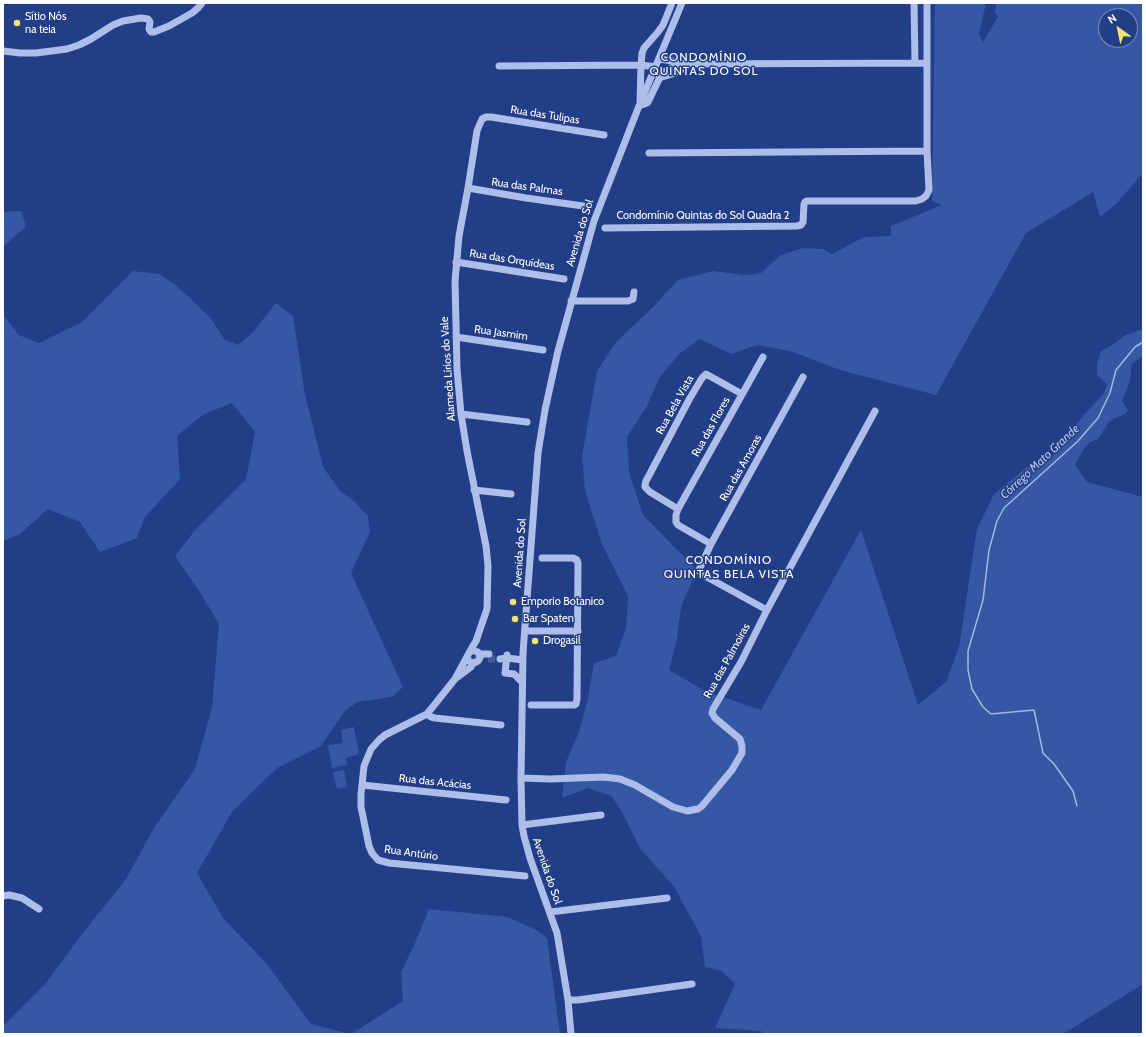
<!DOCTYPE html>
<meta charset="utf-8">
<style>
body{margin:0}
#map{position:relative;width:1146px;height:1037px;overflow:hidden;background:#223e86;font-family:Cabin,sans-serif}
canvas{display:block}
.frame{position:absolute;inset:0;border:4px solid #fff;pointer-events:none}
.north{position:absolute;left:1098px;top:8px;width:40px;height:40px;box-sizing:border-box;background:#223e86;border:1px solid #7a8bb6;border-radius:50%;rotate:327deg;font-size:11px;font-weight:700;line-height:16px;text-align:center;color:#fff}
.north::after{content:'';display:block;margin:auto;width:14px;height:18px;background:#f5e36e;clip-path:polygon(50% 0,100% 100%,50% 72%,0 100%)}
</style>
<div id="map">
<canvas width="1146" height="1037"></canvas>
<div class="frame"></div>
<div class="north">N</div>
</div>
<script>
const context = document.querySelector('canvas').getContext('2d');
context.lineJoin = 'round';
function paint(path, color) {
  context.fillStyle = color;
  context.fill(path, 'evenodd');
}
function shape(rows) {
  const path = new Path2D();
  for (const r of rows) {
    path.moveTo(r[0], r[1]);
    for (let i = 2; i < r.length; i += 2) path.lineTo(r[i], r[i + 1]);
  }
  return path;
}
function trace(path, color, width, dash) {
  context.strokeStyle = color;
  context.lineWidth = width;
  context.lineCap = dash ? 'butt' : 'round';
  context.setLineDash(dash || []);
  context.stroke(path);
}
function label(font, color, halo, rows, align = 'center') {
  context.font = font + ' Cabin,sans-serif';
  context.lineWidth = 3;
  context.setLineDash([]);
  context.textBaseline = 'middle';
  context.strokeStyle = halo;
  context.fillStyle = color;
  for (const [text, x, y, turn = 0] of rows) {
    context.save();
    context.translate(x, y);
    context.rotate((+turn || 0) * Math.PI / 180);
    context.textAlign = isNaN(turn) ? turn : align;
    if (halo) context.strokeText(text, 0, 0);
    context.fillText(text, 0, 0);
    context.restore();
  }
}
const green = shape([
 [935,3,986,3,979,34,983,42,998,17,995,12,996,3,1143,3,1143,173,1116,204,1100,217,1093,192,1026,233,936,395,840,370,790,351,757,345,731,354,700,339,679,354,660,377,647,406,627,437,629,472,643,515,697,570,681,607,677,638,669,670,705,691,761,710,861,530,918,705,946,682,959,647,977,529,994,494,1027,467,1052,457,1069,432,1104,393,1107,384,1097,375,1097,363,1101,351,1112,345,1126,335,1143,329,1143,356,1131,365,1131,375,1127,389,1122,401,1128,410,1125,414,1113,419,1109,422,1098,439,1090,442,1083,450,1075,465,1087,482,1143,497,1143,984,1063,1034,763,1034,761,1031,715,1028,735,984,722,971,705,967,701,936,673,885,641,850,623,814,612,796,588,788,562,798,566,762,579,732,588,698,594,663,616,656,626,628,628,596,602,544,585,490,582,456,597,371,616,342,653,307,678,280,713,271,745,275,761,273,781,255,803,248,823,249,832,254,864,237,891,236,891,226,942,205,932,201],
 [1106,16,1130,16,1130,40,1106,40],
 [21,211,26,226,3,247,3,212],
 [133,271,160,274,179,288,210,317,224,339,238,345,252,333,276,303,293,316,305,395,323,467,340,491,354,501,368,516,370,532,351,573,403,687,392,697,357,702,344,712,321,746,277,768,232,812,197,873,223,918,267,964,311,1024,350,1034,3,1034,3,1024,5,1024,46,983,78,939,126,879,154,828,195,769,212,707,219,624,201,594,175,556,195,530,246,479,255,432,232,403,204,414,177,436,180,479,145,517,137,538,100,552,80,522,48,509,19,535,3,541,3,315,19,335,39,343,82,322],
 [354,727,359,754,346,758,347,765,332,768,328,745,343,743,341,730],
 [344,770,347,787,337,789,333,772],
 [429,909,508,917,538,931,547,938,560,1034,351,1034,403,1001,401,972,415,943]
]);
const stream = shape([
 [1077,806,1073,791,1054,764,1043,753,1034,710,991,714,983,707,972,689,968,670,968,651,983,600,989,550,997,521,1004,508,1078,441,1098,418,1110,393,1116,370,1135,347,1143,342]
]);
const minorTunnel = shape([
 [488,659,500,659]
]);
const minor = shape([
 [914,3,915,63],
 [3,51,20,53,36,53,67,49,79,45,91,39,113,25,123,21,141,18,148,19,150,22,149,29,151,32,154,32,169,26,192,13,198,8,202,3],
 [659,59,691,64,927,63],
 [499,66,641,65,656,67],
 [659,78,672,74,686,67],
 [640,102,641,65,642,53,644,48,658,32,663,25,672,3],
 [639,106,647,103,648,102,662,73,672,68,684,65],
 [649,153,927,151],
 [468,188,526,198,583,206],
 [605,228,797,226,801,225,803,222,804,204,805,202,807,201,916,201,922,199,926,196,929,190,927,151,927,3],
 [456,262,564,279],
 [571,301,628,301,633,299,634,292],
 [456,337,543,350],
 [461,414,527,422],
 [474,490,511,494],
 [678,509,650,492,645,487,645,485,646,481,690,398,702,378,706,374,742,394],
 [711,544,678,525,676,522,676,515,678,509,763,357],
 [767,610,705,576,700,572,699,570,711,544,803,377],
 [525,631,578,631],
 [469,653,471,651,475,651,478,652,480,658,478,661,474,663,470,662,467,658,468,655,469,653,473,646,476,641,487,609,488,566,486,546,467,451,461,414,457,369,455,281,459,236,468,188,477,131,482,119,486,117,491,117,604,135],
 [479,654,489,654],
 [507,655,505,673,514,674,522,682],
 [500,659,507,658,523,660],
 [473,663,471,667,455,679,427,714,385,735,379,740,371,749,364,766,361,794,361,807,369,846,372,853,378,860,389,863,525,876],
 [456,677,468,655],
 [531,705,574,705,576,704,577,699,578,563,577,560,573,558,542,558],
 [427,714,431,717,435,718,501,725],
 [521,778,550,779,604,777,620,779,635,785,673,807,687,811,698,809,702,806,732,770,742,753,742,746,740,739,715,718,712,713,713,709,741,662,767,610,875,411],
 [362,785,506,800],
 [522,825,601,815],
 [3,896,9,895,22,898,39,909],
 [550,912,667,898],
 [568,1000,578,1000,692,984],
 [571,1034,568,1000,557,933,530,858,524,836,522,825,521,778,523,653,538,453,545,410,558,351,594,221,639,106,682,3]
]);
const markers = [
 [17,23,4,"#f5e36e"],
 [513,602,4,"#f5e36e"],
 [515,619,4,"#f5e36e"],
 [535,641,4,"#f5e36e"]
];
const poiNames = [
 ["Sítio Nós",25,17],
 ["na teia",25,30],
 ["Emporio Botanico",521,602],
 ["Bar Spaten",523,619],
 ["Drogasil",543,641]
];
const streetNames = [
 ["Rua das Tulipas",545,115,9],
 ["Rua das Palmas",527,187,8],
 ["Condomínio Quintas do Sol Quadra 2",703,216],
 ["Avenida do Sol",580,233,-73],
 ["Rua das Orquídeas",512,260,9],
 ["Rua Jasmim",501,333,8],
 ["Alameda Lírios do Vale",448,369,-94],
 ["Rua Bela Vista",675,405,-61],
 ["Rua das Flores",711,427,-61],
 ["Rua das Amoras",741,468,-61],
 ["Avenida do Sol",520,553,-86],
 ["Rua das Palmoiras",727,661,-61],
 ["Rua das Acácias",435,782,6],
 ["Rua Antúrio",411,853,8],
 ["Avenida do Sol",547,871,71]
];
const neighbourhoodNames = [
 ["CONDOMÍNIO",704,57],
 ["QUINTAS DO SOL",704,71],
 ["CONDOMÍNIO",729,560],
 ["QUINTAS BELA VISTA",729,574]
];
const waterNames = [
 ["Córrego Mato Grande",1040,462,-43]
];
paint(green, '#3657a3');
trace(stream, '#a0b7ea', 1.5);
trace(minorTunnel, '#435b98', 7, [7, 3.5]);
trace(minor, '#acbee9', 7);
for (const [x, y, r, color] of markers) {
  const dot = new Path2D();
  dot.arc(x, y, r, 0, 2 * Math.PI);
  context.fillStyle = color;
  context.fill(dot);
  trace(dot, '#223e86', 1.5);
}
label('11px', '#fff', '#223e86', poiNames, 'left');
label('11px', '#fff', '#223e86', streetNames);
context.letterSpacing = '1px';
label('12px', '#fff', '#223e86', neighbourhoodNames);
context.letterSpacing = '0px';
label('italic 12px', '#b7c9f0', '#223e86', waterNames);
</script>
